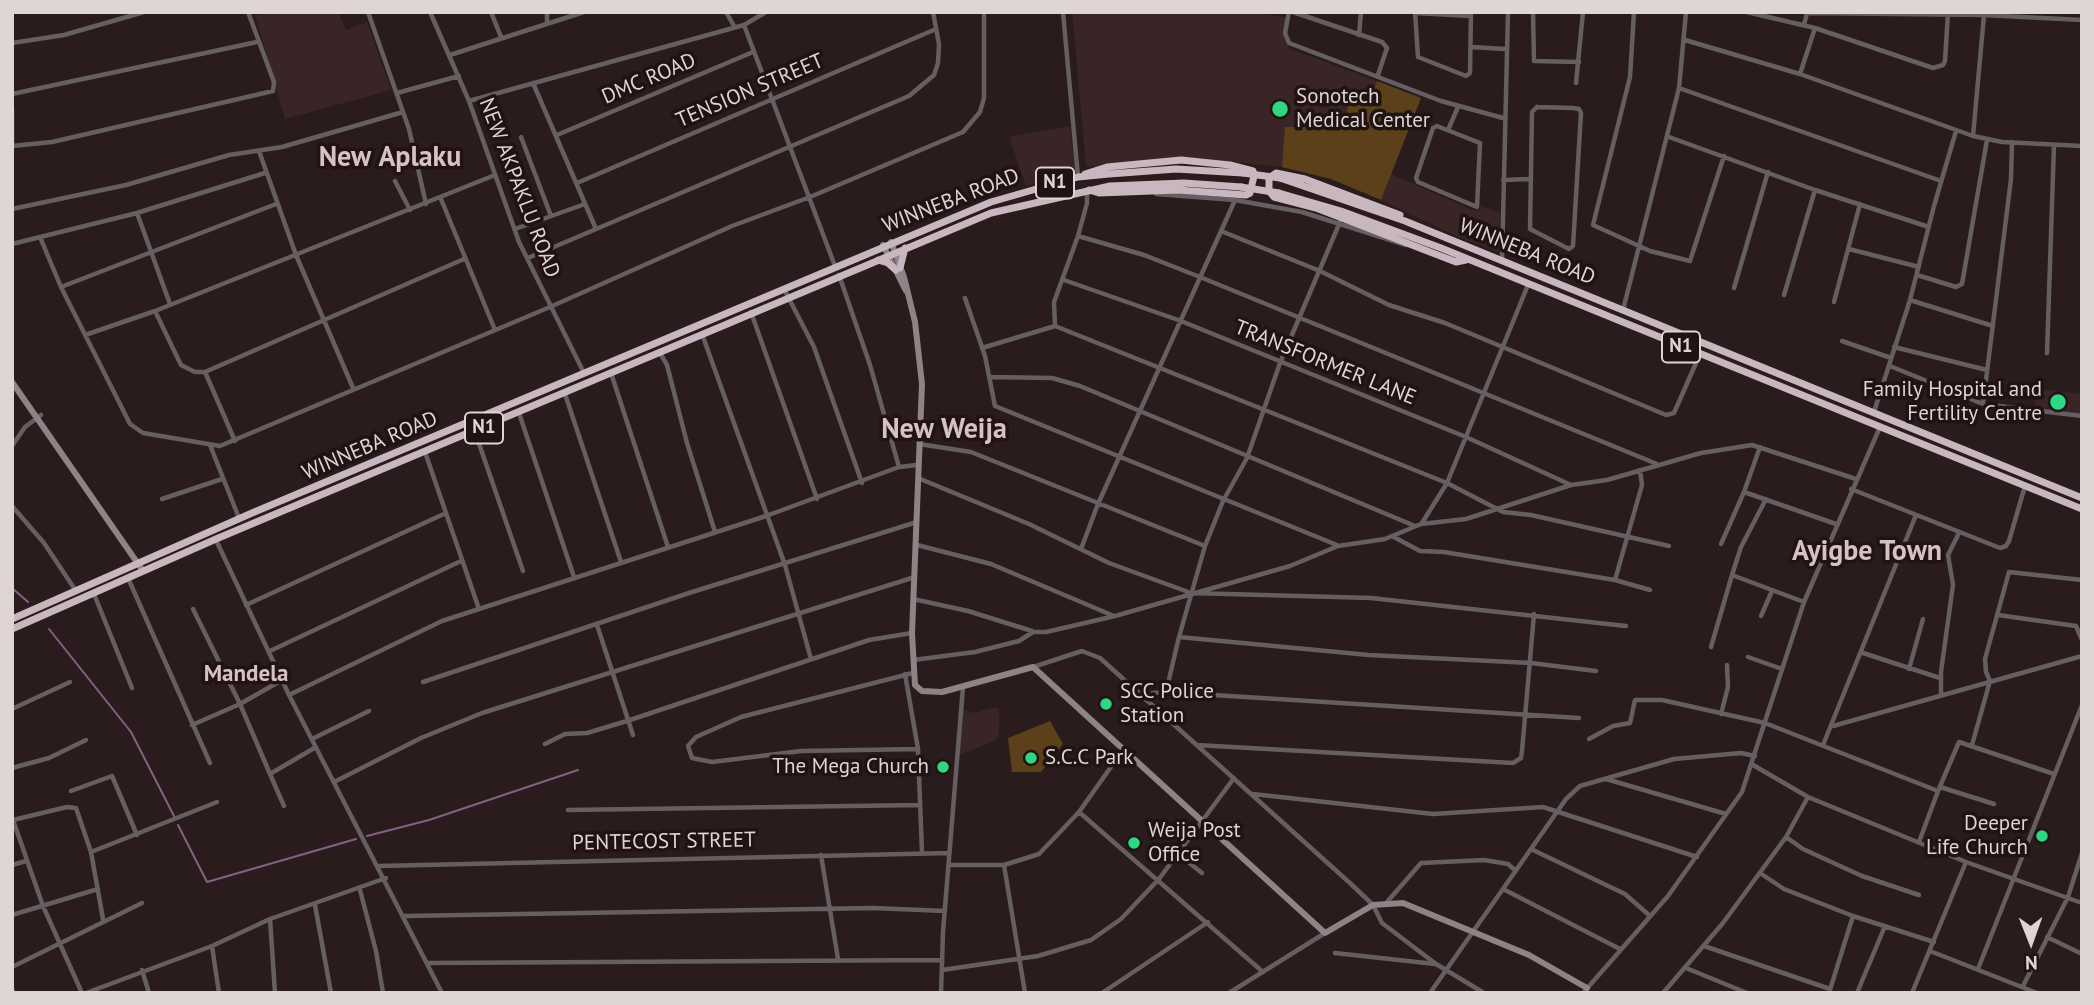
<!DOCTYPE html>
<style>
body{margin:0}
#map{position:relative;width:2094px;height:1005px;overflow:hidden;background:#2a1c1c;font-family:"PT Sans",sans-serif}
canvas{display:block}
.frame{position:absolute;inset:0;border:14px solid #dfd5d4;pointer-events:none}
.north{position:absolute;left:1996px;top:907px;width:70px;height:70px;-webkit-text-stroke:5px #211313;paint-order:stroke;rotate:179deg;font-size:19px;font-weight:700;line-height:28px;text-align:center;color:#dfd5d4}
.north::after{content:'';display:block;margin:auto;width:24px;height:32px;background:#dfd5d4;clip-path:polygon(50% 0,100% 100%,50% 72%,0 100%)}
</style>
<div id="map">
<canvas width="2094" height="1005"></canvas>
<div class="frame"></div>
<div class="north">N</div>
</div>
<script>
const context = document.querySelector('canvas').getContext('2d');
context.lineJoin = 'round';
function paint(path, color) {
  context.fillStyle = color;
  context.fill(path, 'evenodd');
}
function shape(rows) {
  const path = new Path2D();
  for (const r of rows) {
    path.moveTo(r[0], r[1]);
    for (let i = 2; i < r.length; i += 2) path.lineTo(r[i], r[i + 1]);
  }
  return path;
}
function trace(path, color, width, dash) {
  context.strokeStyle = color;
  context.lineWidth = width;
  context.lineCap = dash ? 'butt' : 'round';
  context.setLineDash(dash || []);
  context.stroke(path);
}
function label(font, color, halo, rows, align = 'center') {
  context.font = font + ' "PT Sans",sans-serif';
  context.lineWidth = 7;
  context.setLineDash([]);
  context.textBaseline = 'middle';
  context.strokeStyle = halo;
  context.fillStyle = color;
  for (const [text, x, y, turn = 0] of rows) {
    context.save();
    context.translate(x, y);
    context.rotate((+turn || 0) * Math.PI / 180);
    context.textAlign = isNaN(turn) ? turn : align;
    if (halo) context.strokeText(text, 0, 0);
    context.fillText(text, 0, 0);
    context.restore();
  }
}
const built = shape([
 [297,12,338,12,346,30,367,22,391,90,285,119,255,15],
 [1072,12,1250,12,1286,17,1288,48,1377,81,1371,98,1351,99,1342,125,1286,127,1282,167,1199,158,1086,167],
 [1070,126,1075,169,1071,174,1026,186,1009,137],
 [1391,174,1472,210,1479,210,1481,206,1500,213,1499,252,1458,237,1381,200],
 [2037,389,2082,394,2082,416,2034,410],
 [996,707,999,709,999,733,995,741,959,755,963,709,974,713]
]);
const green = shape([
 [1377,81,1421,98,1381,200,1331,179,1282,167,1285,127,1342,125,1351,98,1371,98],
 [1050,721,1063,744,1041,772,1012,772,1008,738]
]);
const stream = shape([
 [12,588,28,602],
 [49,629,131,732,175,818],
 [178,825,207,882,356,839],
 [367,836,429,820,578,770]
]);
const street = shape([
 [368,12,409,129,426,204],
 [430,12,469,101,519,242,584,373],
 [491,12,501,37],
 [726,12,734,26],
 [1063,12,1078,177],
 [1289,12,1285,33,1289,43,1441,101,1503,118],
 [1293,12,1382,42,1387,48,1378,75],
 [1415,12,1418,57,1466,76,1470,73,1471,12],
 [1533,12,1534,61,1579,62],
 [1634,12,1630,77,1593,225,1650,251,1690,261,1724,156],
 [1747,12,1815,28,1933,68,1943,65,1945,61,1948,13],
 [1415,13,1471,16],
 [547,24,547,12],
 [744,25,835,266],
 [1804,25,1807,13,1984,15,2082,20],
 [1359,35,1361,12],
 [1685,40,1800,74,1973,136,2002,142,2082,146],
 [12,43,64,35,144,12],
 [1471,47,1506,49],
 [450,55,584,12],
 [1800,74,1815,28],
 [533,83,596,229],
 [1576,83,1583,12],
 [1679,88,1941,181],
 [397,93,459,76],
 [12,94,257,42],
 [469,101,744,25,766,12],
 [1537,107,1573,108,1579,109,1581,113,1573,246,1569,249,1530,229,1532,112,1537,107],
 [12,108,12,143],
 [1437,126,1480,143,1477,207,1418,182,1416,178,1433,128,1437,126],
 [1448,130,1458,107],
 [557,135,753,52],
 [1973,136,1984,15],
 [521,137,551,216],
 [1669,137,1815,190,1929,227],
 [12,146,52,142,273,91,274,82,248,12],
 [259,151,296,255,353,388],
 [1503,180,1529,179],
 [395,181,410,210],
 [577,183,936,29],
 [1156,194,1235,200,1302,212,1406,245],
 [441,199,495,330],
 [12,209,126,185,229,155,282,147,403,112],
 [137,213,170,304],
 [515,229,585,204],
 [1221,231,1320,271,1389,305,1445,323,1666,415,1674,413,1700,354],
 [1078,236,1144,255,1200,277,1657,464],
 [40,237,61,287,130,424,143,433,220,446,550,307,732,226,810,197,963,132,980,112,984,98,984,12],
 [12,244,137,213,265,173],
 [1849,249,1919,267],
 [528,258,909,96,934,75,938,63,939,44,933,12],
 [1502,260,1508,12],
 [839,275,870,365,899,467],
 [1917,275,1956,287,1962,284,1987,140],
 [1064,280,1181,321,1466,437,1571,485],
 [61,287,276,204],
 [1734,288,1768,172],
 [784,289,814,347,862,483],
 [1784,295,1815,190],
 [965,298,985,356,995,406,1337,545],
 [1910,300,1993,326],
 [1834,302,1860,204],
 [1623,310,1679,88,1686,12],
 [155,311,181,365,195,372,205,372,464,259],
 [751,312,817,499],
 [1055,326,1054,302,1078,236,1087,203,1087,190],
 [702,334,785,565,811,659],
 [85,335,155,311,495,175],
 [1842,341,1891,358],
 [1894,347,1987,370],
 [982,348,1055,326,1447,483,1503,512,1531,515,1669,546],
 [660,353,667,365,687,443,715,532],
 [2047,353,2054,145],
 [1890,366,1983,404,2082,416],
 [205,372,235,441],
 [611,373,668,547],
 [990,377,1052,378,1080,386,1415,526],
 [565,394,621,562],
 [1983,404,2011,179,2012,142],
 [1874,412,1910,300,1934,206,1956,131],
 [519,413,574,577],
 [475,432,523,571],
 [919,444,971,452,1205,546],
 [210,445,239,518],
 [12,446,25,427,41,415],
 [425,452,479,609],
 [918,478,1029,524,1109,563,1191,593,1371,598,1626,626],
 [1851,489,2000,548,2006,546,2009,541,2025,486],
 [1744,492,1760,447],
 [162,499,222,479],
 [12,506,44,543,76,591],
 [1422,523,1447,483,1528,285],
 [1392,536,1420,551,1444,552,1615,580,1650,590],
 [216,540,289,695,442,993],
 [1721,544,1744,492,1836,524],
 [917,545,991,564,1114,616],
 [1081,549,1098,504,1235,200],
 [1732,575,1741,547,1766,499],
 [128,578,210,763],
 [1615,580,1642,485,1640,470],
 [94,594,132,688],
 [913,599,968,611,1032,631],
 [246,605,446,513],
 [193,609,240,704,270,774,316,747],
 [1998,615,2076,626,2082,640],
 [1761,616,1772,591],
 [597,625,633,735],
 [1179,637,1205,546,1223,501,1247,458,1280,363,1340,222],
 [1711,647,1732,575,1804,602],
 [270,651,461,561],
 [1863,653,1940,678],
 [1748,657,1782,669],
 [913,660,975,652,1019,641,1033,632,1046,632,1115,616,1290,566,1338,546,1385,539,1421,524,1466,519,1571,485,1607,480,1701,453,1752,445,1856,479],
 [1033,667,1082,651,1100,658,1351,884,1373,905,1382,923,1436,964,1484,993],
 [1909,669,1923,619],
 [913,673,741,717,696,737,688,746,692,758,712,762,801,751,918,749],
 [905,674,918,749,922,852],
 [423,682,689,593,917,522],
 [1166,692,1179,637,1369,655,1531,663,1596,671],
 [289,695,442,621,766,516,899,467,917,465],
 [1941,695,1941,672,1953,585,1948,555,1959,533],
 [1146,700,1153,693,1166,692,1579,718],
 [12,709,70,682],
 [1721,714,1728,687,1727,665],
 [192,725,240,704,284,679],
 [1833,726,2082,656],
 [312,739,369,711],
 [1589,739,1613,726,1630,723,1635,700,1662,700,1765,723,1938,791,1919,842],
 [545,744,565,734,587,733,627,721,869,640,912,633],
 [1197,745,1513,763,1521,758,1522,751,1534,614],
 [1823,745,1916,515],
 [1972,745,1990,681,1986,672,1985,659,2009,572,2082,580],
 [1753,765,1808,797,1966,862,2082,903],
 [12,768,49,758,86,740],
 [270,774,284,806],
 [1606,779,1726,814],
 [334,782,421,738,482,713,915,577],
 [1940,787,1994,804],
 [71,791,112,776,137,835],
 [1938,791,1959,742,2054,774],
 [1253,794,1433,814,1543,807,1697,857],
 [568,810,920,805],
 [1079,812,1263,972],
 [13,820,43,906,82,993],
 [13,820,67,807,76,808,91,852,103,919],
 [1786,837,1803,849,1862,876,1919,895],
 [1533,850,1625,894,1650,916],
 [91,852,217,802],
 [1178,854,1202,873],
 [821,855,838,959],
 [12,865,26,861],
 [949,865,1004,865,1039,854,1079,812,1123,750],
 [1004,865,1025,993],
 [379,866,949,853],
 [1760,873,1784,889,1853,916,1934,942],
 [1503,889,1620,949],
 [360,890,376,951,383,993],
 [1387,902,1421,863,1484,860,1508,864,1516,871],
 [315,905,331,993],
 [12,915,98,889],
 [405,916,873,908,945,911],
 [270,919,275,993],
 [2047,937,2082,954],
 [212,946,219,993],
 [1704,946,1830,989],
 [1930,951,2037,993],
 [1335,953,1435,964],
 [428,963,941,960],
 [12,967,142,903],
 [1686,968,1747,993],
 [1978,969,2082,705],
 [142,970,149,993],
 [942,970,1038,956,1091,940,1121,919,1159,879,1234,778],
 [2023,986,2068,897,2082,853],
 [12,988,13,993],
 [86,993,212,946,270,919,386,878],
 [941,993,943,932,963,687],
 [1102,993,1208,922],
 [1229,993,1325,933],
 [1430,993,1566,799,1580,786,1674,759,1741,753,1755,756],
 [1583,993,1668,896,1742,792,1804,602,1880,427],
 [1663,993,1723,923,1786,837,1808,797],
 [1829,993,1853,916],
 [1857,993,1885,926],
 [1912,993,1966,862]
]);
const secondary = shape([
 [891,242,904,277,915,322,922,384,912,633,915,685,922,691,942,692,1033,667,1325,933,1373,905,1403,903,1529,955,1587,988],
 [883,245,906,291],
 [12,382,143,571]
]);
const highway = shape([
 [1085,174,1107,167,1181,160,1230,165,1253,171,1254,176,1250,193,1246,195,1178,190,1099,193,1089,190],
 [1280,178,1405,221,2082,498],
 [1279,193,1341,211,1441,248,2082,509],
 [1400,215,1305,179,1276,173,1269,178,1269,191,1274,197,1316,208,1456,262,1466,260],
 [878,260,888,263,896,270],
 [900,268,905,248],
 [12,619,252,513,991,202,1078,177,1109,174,1176,169,1243,173],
 [12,629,216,539,991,213,1110,186,1184,183,1241,187]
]);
const highwayBridge = shape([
 [1243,173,1280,178],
 [1241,187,1279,193]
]);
const markers = [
 [1280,109,9,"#2ed883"],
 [2058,402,9,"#2ed883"],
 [1106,704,7,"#2ed883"],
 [1031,758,7,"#2ed883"],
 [943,767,7,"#2ed883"],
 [2042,836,7,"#2ed883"],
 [1134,843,7,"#2ed883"]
];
const shields = [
 [1055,183,38],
 [1681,347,38],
 [484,428,38]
];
const shieldNames = [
 ["N1",1055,183],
 ["N1",1681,347],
 ["N1",484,428]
];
const streetNames = [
 ["DMC ROAD",649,79,-23],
 ["TENSION STREET",750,91,-23],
 ["NEW AKPAKLU ROAD",519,188,69],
 ["WINNEBA ROAD",951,201,-21],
 ["WINNEBA ROAD",1527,252,22],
 ["TRANSFORMER LANE",1325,363,22],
 ["WINNEBA ROAD",370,446,-23],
 ["PENTECOST STREET",664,842,-1]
];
const poiNames = [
 ["Sonotech",1296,97],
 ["Medical Center",1296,121],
 ["Family Hospital and",2042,390,"right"],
 ["Fertility Centre",2042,414,"right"],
 ["SCC Police",1120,692],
 ["Station",1120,716],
 ["S.C.C Park",1045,758],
 ["The Mega Church",929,767,"right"],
 ["Deeper",2028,824,"right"],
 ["Life Church",2028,848,"right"],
 ["Weija Post",1148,831],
 ["Office",1148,855]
];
const neighbourhoodNames = [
 ["Mandela",246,674]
];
const districtNames = [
 ["New Aplaku",390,158],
 ["New Weija",944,430],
 ["Ayigbe Town",1867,552]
];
paint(built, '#392525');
paint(green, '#5c401a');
trace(stream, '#826185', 2);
trace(street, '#665f62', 4.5);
trace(secondary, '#8e8387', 6);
trace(highway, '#c9b7bf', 7);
trace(highwayBridge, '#c9b7bf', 7);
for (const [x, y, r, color] of markers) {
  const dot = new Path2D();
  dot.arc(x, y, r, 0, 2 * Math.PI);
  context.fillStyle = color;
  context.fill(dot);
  trace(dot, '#211313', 2.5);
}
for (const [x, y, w] of shields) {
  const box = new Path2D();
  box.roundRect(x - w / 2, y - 15.5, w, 31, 5);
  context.fillStyle = '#211313';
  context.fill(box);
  trace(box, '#dfd5d4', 2);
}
label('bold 19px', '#dfd5d4', null, shieldNames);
label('21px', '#dfd5d4', '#211313', streetNames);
label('21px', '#dfd5d4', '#211313', poiNames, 'left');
label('bold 23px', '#d6c2c2', '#211313', neighbourhoodNames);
label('bold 28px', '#d6c2c2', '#211313', districtNames);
</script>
